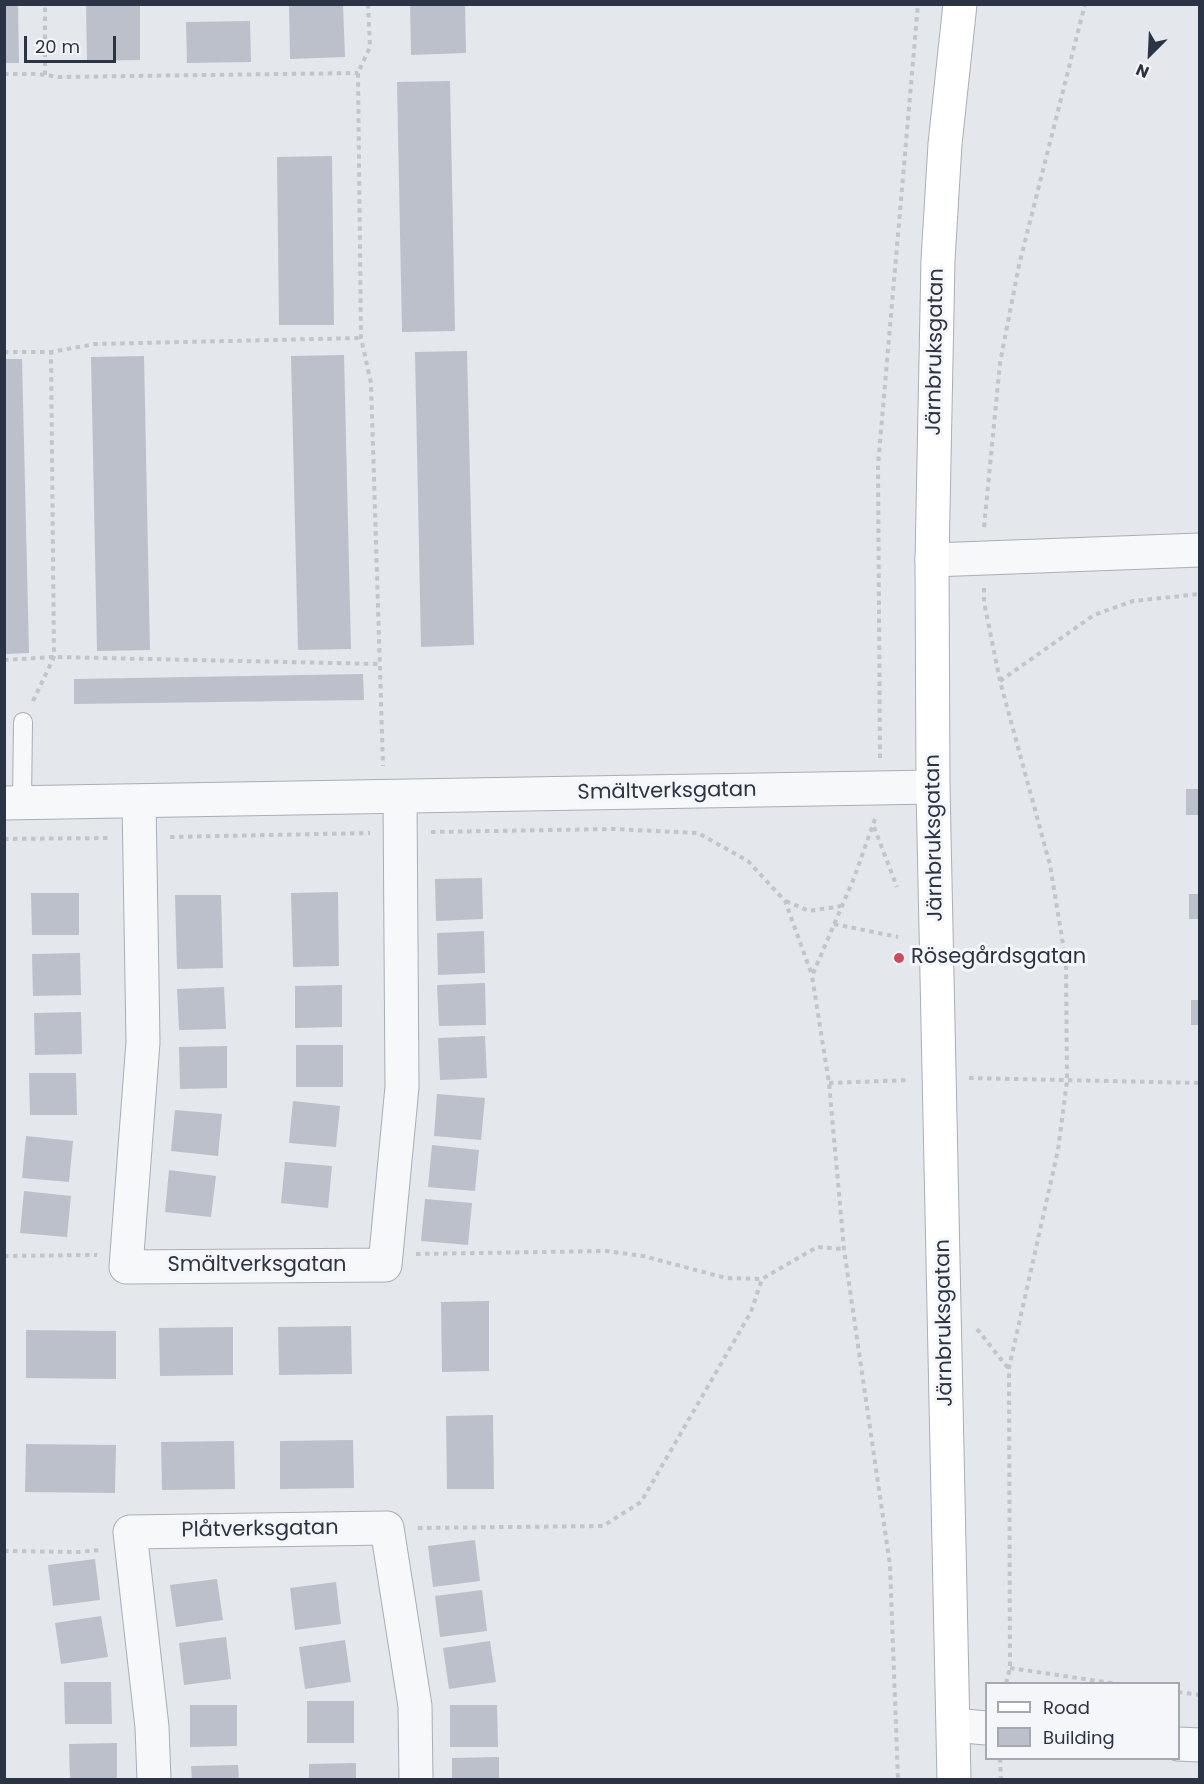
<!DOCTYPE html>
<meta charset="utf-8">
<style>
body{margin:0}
#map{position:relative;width:1204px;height:1784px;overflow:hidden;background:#e4e7ec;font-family:Poppins,sans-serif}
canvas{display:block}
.frame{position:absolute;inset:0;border:6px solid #2b3445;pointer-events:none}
.legend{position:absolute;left:985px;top:1682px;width:195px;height:78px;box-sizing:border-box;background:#f4f6f9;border:2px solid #a4a8b1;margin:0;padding:8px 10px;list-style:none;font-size:18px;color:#2b3445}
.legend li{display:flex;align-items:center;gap:12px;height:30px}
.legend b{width:30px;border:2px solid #a4a8b1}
.north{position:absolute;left:1120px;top:24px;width:60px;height:60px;-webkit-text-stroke:4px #f4f6f9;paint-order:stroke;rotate:204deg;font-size:16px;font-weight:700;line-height:24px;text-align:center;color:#2b3445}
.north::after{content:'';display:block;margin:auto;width:21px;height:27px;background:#2b3445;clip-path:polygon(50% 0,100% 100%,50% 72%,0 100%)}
.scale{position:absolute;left:24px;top:36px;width:92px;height:27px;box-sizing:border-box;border:3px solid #2b3445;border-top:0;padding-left:8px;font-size:18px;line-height:21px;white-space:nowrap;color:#2b3445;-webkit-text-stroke:4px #f4f6f9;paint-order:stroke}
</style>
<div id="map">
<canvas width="1204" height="1784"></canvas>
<div class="frame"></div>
<ul class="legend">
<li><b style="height:8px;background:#fff"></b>Road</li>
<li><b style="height:16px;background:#bbc0ca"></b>Building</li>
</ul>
<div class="north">N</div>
<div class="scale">20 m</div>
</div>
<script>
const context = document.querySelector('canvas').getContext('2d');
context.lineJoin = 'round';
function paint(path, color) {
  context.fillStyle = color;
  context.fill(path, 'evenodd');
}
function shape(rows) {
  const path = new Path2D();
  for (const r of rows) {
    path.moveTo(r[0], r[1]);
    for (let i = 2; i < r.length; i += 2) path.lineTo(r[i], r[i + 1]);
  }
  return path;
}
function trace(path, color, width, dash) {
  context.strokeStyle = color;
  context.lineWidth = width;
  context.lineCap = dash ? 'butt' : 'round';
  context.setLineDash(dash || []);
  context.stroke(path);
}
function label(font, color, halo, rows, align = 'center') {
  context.font = font + ' Poppins,sans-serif';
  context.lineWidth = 6;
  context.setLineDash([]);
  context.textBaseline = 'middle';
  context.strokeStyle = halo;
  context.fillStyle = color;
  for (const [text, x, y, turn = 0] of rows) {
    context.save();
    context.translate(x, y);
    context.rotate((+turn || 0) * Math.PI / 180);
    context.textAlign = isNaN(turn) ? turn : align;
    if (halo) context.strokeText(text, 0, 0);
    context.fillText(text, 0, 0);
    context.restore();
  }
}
const building = shape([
 [4,4,18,4,19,63,4,63],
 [86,4,140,4,140,60,87,61],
 [289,4,343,4,345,57,290,59],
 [410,4,465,4,466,53,411,55],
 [250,21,251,62,187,63,186,22],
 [450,81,455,331,402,332,397,82],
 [332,156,334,325,279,325,277,157],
 [467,351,474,645,421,647,415,352],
 [344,355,351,649,298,650,291,356],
 [144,356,150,650,97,651,91,357],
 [4,359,22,359,29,653,4,654],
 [363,674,364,700,74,704,74,679],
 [1186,789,1200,789,1200,815,1186,815],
 [482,878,483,919,436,921,435,879],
 [338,892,339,966,293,967,291,893],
 [31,893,79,893,79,935,32,935],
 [1189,894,1200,894,1200,919,1189,919],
 [175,895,221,895,223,968,177,969],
 [484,931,485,973,438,975,437,933],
 [80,953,81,995,33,996,32,954],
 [485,983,486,1025,439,1026,437,985],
 [342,985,342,1027,295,1028,295,986],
 [224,987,226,1029,179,1030,177,989],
 [1191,1000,1200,1000,1200,1025,1191,1025],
 [81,1012,82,1054,35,1055,34,1013],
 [485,1036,487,1078,440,1080,438,1038],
 [296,1045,343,1045,343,1087,296,1087],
 [227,1046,227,1088,180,1089,179,1047],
 [29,1073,76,1073,77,1115,30,1115],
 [437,1094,485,1098,481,1140,434,1136],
 [293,1101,340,1106,336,1147,289,1143],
 [175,1110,222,1114,218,1156,171,1151],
 [26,1136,73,1141,69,1182,22,1178],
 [432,1145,479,1150,475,1191,428,1187],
 [285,1162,332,1166,328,1208,281,1203],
 [169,1170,216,1176,211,1217,165,1212],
 [24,1191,71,1196,67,1237,20,1233],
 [425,1199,472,1203,468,1245,421,1241],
 [489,1301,489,1371,442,1372,441,1302],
 [351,1326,352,1374,279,1375,278,1327],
 [233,1327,233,1375,160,1376,159,1328],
 [26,1330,116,1331,116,1379,26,1378],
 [493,1415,494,1489,447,1489,446,1416],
 [353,1440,354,1488,280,1489,280,1441],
 [234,1441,235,1489,162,1490,161,1442],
 [26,1444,116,1445,115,1493,25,1492],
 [475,1540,480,1581,433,1587,428,1546],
 [95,1559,100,1600,53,1606,48,1565],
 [217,1579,223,1620,176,1627,170,1585],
 [336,1582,341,1624,295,1630,290,1588],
 [482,1590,487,1631,440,1637,435,1596],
 [101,1616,108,1657,61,1664,55,1623],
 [226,1637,231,1679,184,1685,179,1643],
 [345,1640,351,1682,305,1689,299,1647],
 [490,1641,496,1682,449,1689,443,1648],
 [64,1682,111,1682,112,1724,65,1724],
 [307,1701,354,1701,354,1743,307,1743],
 [190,1705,237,1705,237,1746,190,1747],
 [450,1705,497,1705,498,1747,450,1747],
 [117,1743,117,1780,70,1780,69,1744],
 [499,1757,499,1780,452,1780,452,1758],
 [356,1763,356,1780,309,1780,309,1764],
 [238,1765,239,1780,192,1780,191,1766]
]);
const path = shape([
 [368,4,370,47,358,73,361,338,371,383,383,766],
 [4,74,39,74,58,77,358,73],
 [45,75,45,4],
 [4,352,51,352,95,344,361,338],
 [984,527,1000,363,1019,265,1085,4],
 [984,588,984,602,1000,681,1050,865,1066,962,1067,1081,1058,1150,1009,1368,1010,1668,1006,1684],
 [4,660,54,657,380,664],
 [1000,681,1094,615,1133,601,1200,594],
 [33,701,54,657,51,352],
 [880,758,878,465,918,4],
 [875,819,854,878,812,976,829,1083,844,1249,890,1565,898,1780],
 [874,827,897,887],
 [431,832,613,829,698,833,748,861,785,901,812,975],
 [170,837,370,833],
 [4,839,109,838],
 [786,901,809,911,841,906],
 [834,924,898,937],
 [969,1078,1200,1083],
 [829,1083,909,1080],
 [416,1254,606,1251,643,1256,726,1278,762,1279,817,1247,844,1249],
 [4,1256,97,1255],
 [977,1329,1008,1368],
 [418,1528,603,1526,641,1502,751,1312,762,1279],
 [4,1551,78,1552,100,1550],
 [1010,1668,1118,1684],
 [1178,1692,1200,1695],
 [1000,1758,1001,1780]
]);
const lane = shape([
 [22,803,23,722]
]);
const street = shape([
 [932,560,1200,550],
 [139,801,143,1042,126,1267,385,1265,402,1087,400,797],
 [4,803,933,787],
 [954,1725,986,1728],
 [1178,1744,1200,1745],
 [154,1780,152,1727,130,1532,387,1528,415,1706,416,1780]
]);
const secondary = shape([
 [954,1780,933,787,932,560,938,260,945,144,960,4]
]);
const markers = [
 [899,958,6,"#d1495b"]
];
const streetNames = [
 ["Järnbruksgatan",936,352,-89],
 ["Smältverksgatan",667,792,-1],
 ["Järnbruksgatan",935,838,-91],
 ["Smältverksgatan",257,1266],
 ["Järnbruksgatan",945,1323,-91],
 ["Plåtverksgatan",260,1530,-1]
];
const poiNames = [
 ["Rösegårdsgatan",911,958]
];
paint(building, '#bbc0ca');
trace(lane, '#a9aeb7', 20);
trace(street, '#a9aeb7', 35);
trace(secondary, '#a9aeb7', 35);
trace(path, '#c2c5cb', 4, [4.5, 4.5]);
trace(lane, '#f7f8fa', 18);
trace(street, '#f7f8fa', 33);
trace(secondary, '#fff', 33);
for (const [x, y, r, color] of markers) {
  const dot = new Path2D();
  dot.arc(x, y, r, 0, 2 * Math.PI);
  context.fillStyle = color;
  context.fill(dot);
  trace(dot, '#f4f6f9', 2);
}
label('21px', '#2b3445', '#f4f6f9', streetNames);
label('21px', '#2b3445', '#f4f6f9', poiNames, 'left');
</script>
